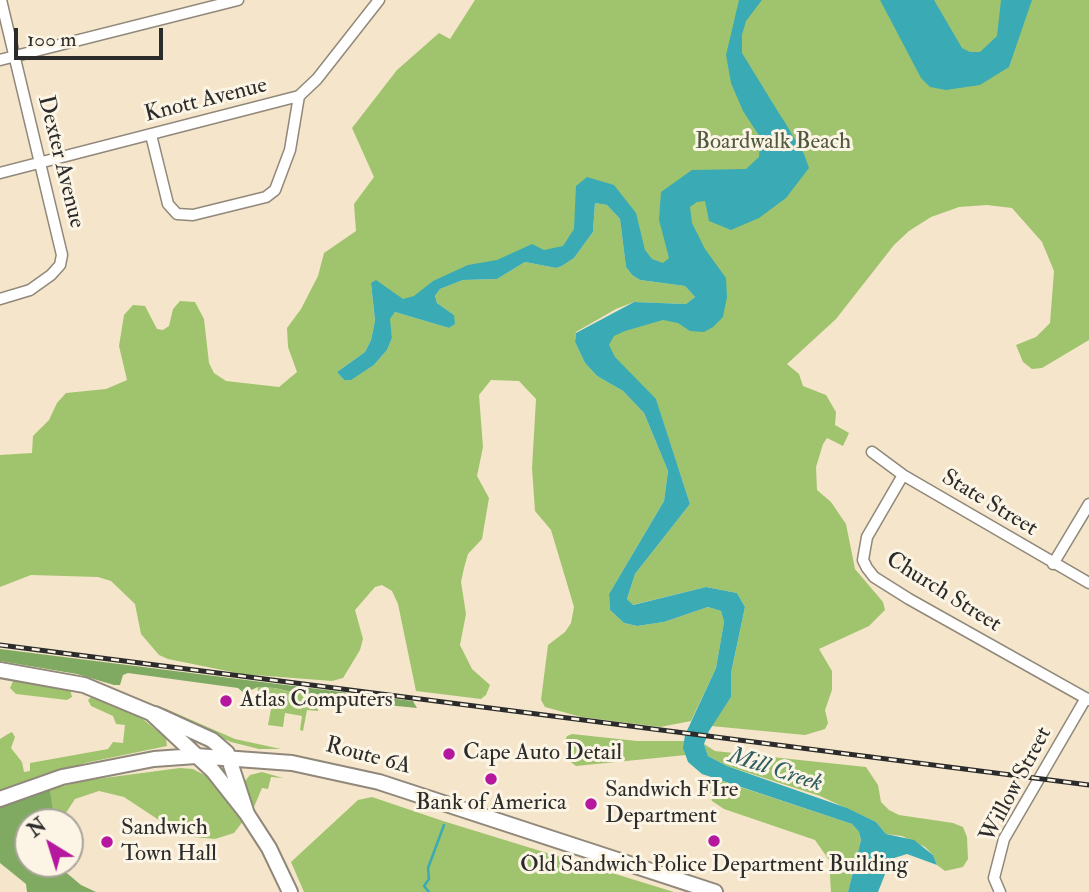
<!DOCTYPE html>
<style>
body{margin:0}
#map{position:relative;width:1089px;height:892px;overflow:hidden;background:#f5e5ca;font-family:"IM FELL Double Pica",serif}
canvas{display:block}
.north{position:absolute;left:14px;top:808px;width:70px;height:70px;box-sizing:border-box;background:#fcf5e5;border:2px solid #a8a49b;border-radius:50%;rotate:322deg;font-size:19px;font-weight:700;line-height:28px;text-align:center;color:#2b2b2b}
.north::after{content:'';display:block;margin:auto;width:24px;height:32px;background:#b5179e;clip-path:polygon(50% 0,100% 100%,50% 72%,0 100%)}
.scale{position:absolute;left:14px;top:28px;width:149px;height:32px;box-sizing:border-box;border:4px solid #2b2b2b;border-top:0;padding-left:9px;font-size:21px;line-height:24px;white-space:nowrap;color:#2b2b2b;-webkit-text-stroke:5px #fcf5e5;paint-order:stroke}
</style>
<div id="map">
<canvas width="1089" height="892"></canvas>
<div class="north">N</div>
<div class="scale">100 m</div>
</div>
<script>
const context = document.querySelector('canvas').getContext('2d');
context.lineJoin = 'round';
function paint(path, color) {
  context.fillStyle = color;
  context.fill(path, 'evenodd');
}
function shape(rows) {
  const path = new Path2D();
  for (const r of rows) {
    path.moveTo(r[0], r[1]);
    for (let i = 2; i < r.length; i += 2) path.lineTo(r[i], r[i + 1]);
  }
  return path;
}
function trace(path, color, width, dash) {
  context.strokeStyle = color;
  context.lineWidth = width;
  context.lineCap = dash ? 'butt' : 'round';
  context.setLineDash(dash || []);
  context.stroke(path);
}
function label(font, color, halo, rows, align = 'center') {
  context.font = font + ' "IM FELL Double Pica",serif';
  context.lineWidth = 6;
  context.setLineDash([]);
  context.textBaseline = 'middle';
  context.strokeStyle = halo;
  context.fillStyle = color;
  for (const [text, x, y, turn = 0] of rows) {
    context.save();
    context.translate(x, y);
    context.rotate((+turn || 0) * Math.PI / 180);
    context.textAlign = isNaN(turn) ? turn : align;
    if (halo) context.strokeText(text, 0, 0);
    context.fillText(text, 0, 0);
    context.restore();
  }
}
const green = shape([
 [475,0,1089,0,1089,340,1042,368,1032,369,1023,362,1016,345,1036,337,1050,323,1054,271,1042,242,1012,208,987,205,959,207,931,217,909,231,894,245,836,319,787,364,799,374,803,386,826,395,836,412,835,425,849,433,843,446,827,438,823,444,816,467,817,490,831,502,846,524,855,569,883,602,885,610,869,626,819,649,832,671,832,690,825,710,828,723,825,729,805,735,711,726,731,697,731,673,745,607,737,593,706,587,632,605,627,599,635,574,690,504,656,400,643,396,623,377,611,371,590,348,588,339,597,330,647,311,689,311,699,314,711,311,712,297,689,259,664,277,654,277,638,268,632,258,628,222,613,200,603,192,593,195,587,202,583,230,571,252,558,258,536,251,520,255,492,270,447,278,418,301,427,312,380,293,371,283,375,322,371,340,365,352,337,372,344,380,350,380,374,365,387,350,392,338,389,319,395,312,449,328,454,324,454,315,437,303,435,296,440,289,463,280,497,279,525,262,556,268,562,266,574,258,593,232,595,203,607,205,620,219,626,267,632,275,640,280,685,286,695,297,686,304,634,302,616,309,576,332,575,342,585,363,597,376,623,391,644,413,668,471,664,501,609,594,610,610,624,623,637,626,664,622,708,607,721,611,724,622,716,668,691,721,660,727,581,717,545,707,541,700,548,645,565,632,571,623,574,607,551,530,535,511,532,468,536,399,519,381,491,380,479,395,483,447,477,476,489,498,482,539,468,554,464,568,461,582,466,614,460,645,472,669,490,685,486,695,481,699,416,691,398,604,392,591,382,585,375,587,355,610,363,639,360,650,343,678,332,681,242,674,168,659,159,655,141,634,135,604,111,581,98,577,31,575,0,587,0,455,32,453,33,436,49,420,57,403,66,393,106,389,127,380,119,346,124,315,133,305,145,306,157,329,163,330,169,326,173,309,180,301,195,302,204,319,209,363,214,373,226,381,279,387,297,372,288,347,287,328,301,309,318,276,324,253,356,231,354,204,374,177,352,128,397,70,439,33,450,39],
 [14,679,70,689,72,697,67,700,16,694,10,688],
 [258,687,274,688,317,698,318,711,307,710,303,731,300,730,302,716,285,713,283,727,268,725,271,709,256,706],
 [92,696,130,711,144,720,166,738,167,746,85,763,0,792,0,739,8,734,12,732,15,737,11,748,22,762,24,772,30,771,30,763,108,749,113,742,123,743,125,725,116,724,113,716,91,706,88,700],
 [164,708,235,739,281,749,259,749,231,742,163,712,161,709],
 [572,734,637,741,684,741,686,755,576,766,568,760,564,742,567,736],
 [704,744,715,751,866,767,878,785,881,802,889,810,899,815,953,823,963,827,967,837,968,859,963,867,945,871,937,865,933,855,925,847,902,836,886,834,876,822,820,796,727,766,708,756],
 [180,768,193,769,210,778,244,820,234,833,215,839,183,836,124,797,99,791,75,799,60,822,53,822,50,789,89,780],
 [262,772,283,778,271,777,268,789,262,788,254,807,245,790,245,781,250,775],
 [713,778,852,824,859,832,861,840,848,892,831,892,829,860,815,840,724,809,712,801,709,788],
 [372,797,443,821,674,892,304,892,291,862,358,800]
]);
const forest = shape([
 [0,649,413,701,417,708,317,698,275,688,258,687,244,693,238,688,128,673,123,675,120,685,114,685,77,674,0,661],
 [50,789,54,820,28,822,28,864,56,864,81,885,96,892,27,892,26,884,0,863,0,806]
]);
const water = shape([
 [739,0,762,0,746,21,742,35,742,53,804,154,809,168,786,198,759,218,731,230,709,221,705,201,697,202,690,207,692,223,705,249,726,278,727,297,723,317,713,327,704,332,690,331,678,323,663,320,625,331,614,336,609,345,615,357,656,399,690,504,635,574,627,599,633,605,706,587,737,593,745,607,731,673,731,697,709,731,704,744,708,756,727,766,847,808,876,822,886,834,914,840,933,855,937,865,907,854,891,859,878,892,848,892,861,840,859,832,852,824,702,774,688,762,683,748,685,735,716,668,724,622,721,611,708,607,664,622,637,626,624,623,610,610,609,594,664,501,668,471,644,413,623,391,597,376,585,363,575,342,576,333,634,302,686,304,695,297,685,286,640,280,632,275,626,267,620,219,607,205,595,203,593,232,574,258,562,266,556,268,525,262,497,279,463,280,440,289,435,296,437,303,454,315,455,324,449,328,395,312,390,319,392,338,387,350,374,365,351,380,344,380,337,372,365,352,371,340,375,321,371,283,376,280,403,299,414,296,433,281,468,265,497,260,532,244,544,250,563,246,574,229,576,186,587,177,614,185,636,213,645,250,652,259,663,263,669,258,659,220,661,192,692,170,746,169,759,157,760,137,743,111,731,83,726,55],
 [880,0,934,0,962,48,970,52,980,52,997,36,1001,0,1032,0,1009,67,980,85,946,90,930,87,921,78]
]);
const stream = shape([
 [782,120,789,132],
 [429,892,424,886,429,879,428,868,444,825]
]);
const street = shape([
 [0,60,238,0],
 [151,135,168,204,177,214,193,215,266,197,275,190,290,150,299,96],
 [0,173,299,96,317,79,379,0],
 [0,299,30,290,51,275,60,265,62,255,1,0],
 [872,452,903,475,1089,583],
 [903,475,867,537,863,560,867,568,874,577,909,599,1089,700],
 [1053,564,1089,504],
 [1000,892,994,878,1004,839,1086,698]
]);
const secondary = shape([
 [0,670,84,685,151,713,213,771,247,814],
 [155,714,212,740,227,753,247,814,269,848,290,892],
 [0,799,62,777,154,759,196,756,292,763,379,782,715,892]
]);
const rail = shape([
 [0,645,1089,785]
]);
const markers = [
 [226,701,7,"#b5179e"],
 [449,754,7,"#b5179e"],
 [491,779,7,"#b5179e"],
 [591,804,7,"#b5179e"],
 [714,841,7,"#b5179e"],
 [107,842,7,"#b5179e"]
];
const streetNames = [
 ["Knott Avenue",206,101,-14],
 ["Dexter Avenue",60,162,76],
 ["State Street",989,504,31],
 ["Church Street",943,593,32],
 ["Route 6A",368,757,15],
 ["Willow Street",1017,785,-62]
];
const parkNames = [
 ["Boardwalk Beach",773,143]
];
const poiNames = [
 ["Atlas Computers",240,701],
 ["Cape Auto Detail",463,754],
 ["Sandwich FIre",605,791],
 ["Department",605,817],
 ["Bank of America",491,804,"center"],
 ["Sandwich",121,829],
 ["Town Hall",121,855],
 ["Old Sandwich Police Department Building",714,866,"center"]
];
const waterNames = [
 ["Mill Creek",775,771,18]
];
paint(green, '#a0c46e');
paint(forest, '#80aa61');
paint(water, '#3aabb4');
trace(stream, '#3aabb4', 2.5);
trace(street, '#90887a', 13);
trace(secondary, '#90887a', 18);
trace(street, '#fff', 10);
trace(secondary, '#fff', 14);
trace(rail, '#2b2b2b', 5);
trace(rail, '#fcf5e5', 2.5, [8]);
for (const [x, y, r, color] of markers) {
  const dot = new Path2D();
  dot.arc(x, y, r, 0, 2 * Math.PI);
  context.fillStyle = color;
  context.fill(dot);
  trace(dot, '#fcf5e5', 2.5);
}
label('23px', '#2b2b2b', '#fcf5e5', streetNames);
label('23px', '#4e593f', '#fcf5e5', parkNames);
label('23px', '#2b2b2b', '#fcf5e5', poiNames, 'left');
label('italic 24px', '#315e62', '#fcf5e5', waterNames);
</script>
